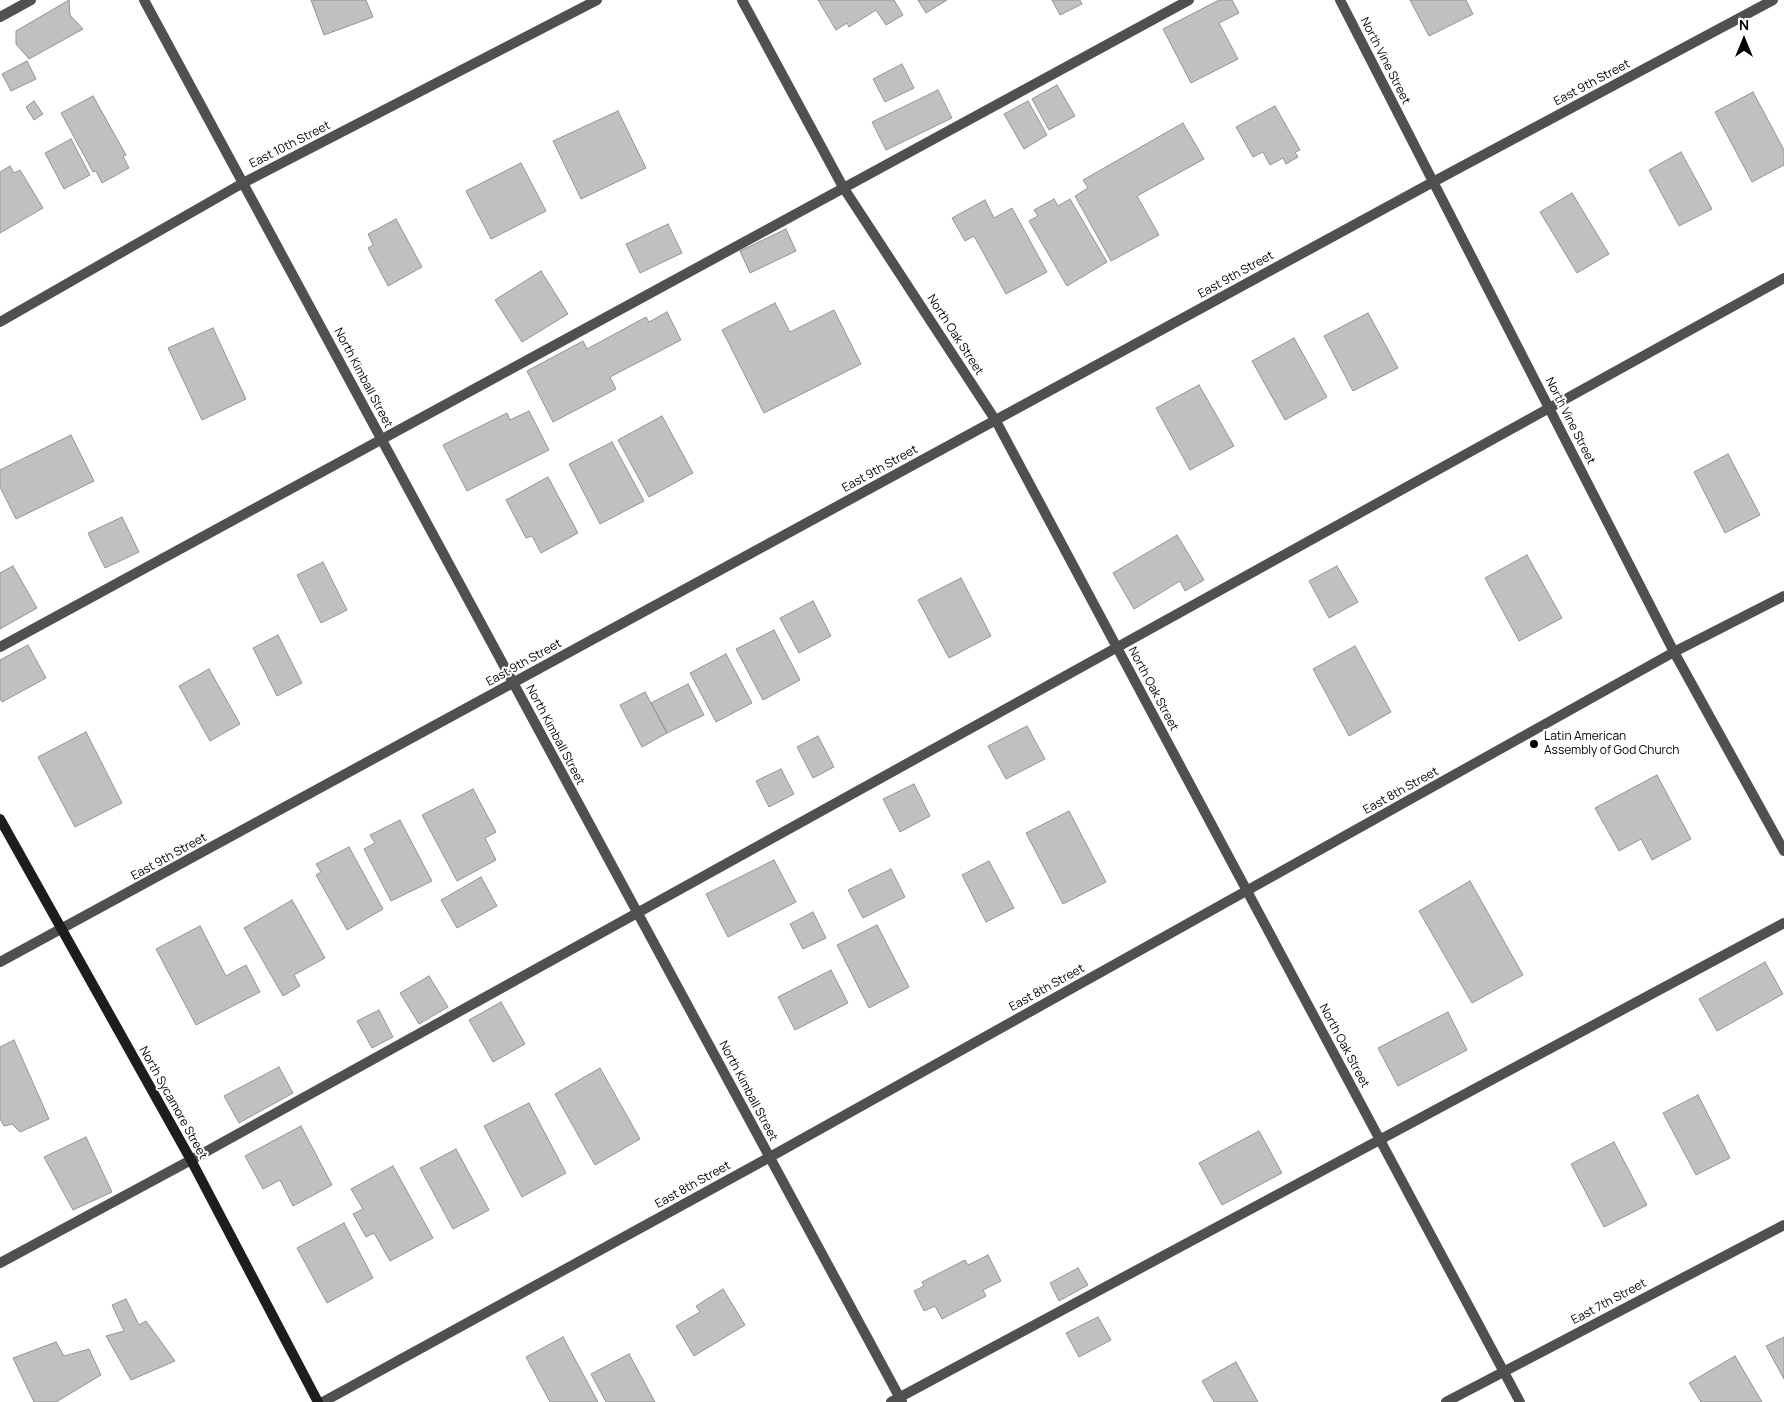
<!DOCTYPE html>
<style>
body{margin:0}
#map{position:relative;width:1784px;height:1402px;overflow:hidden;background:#fff;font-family:Manrope,sans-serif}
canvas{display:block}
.north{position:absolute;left:1719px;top:15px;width:50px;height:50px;-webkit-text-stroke:4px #fff;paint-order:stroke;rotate:0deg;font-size:14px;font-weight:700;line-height:20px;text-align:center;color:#000}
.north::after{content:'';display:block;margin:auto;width:18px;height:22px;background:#000;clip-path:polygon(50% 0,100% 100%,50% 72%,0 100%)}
</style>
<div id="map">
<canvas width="1784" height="1402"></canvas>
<div class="north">N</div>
</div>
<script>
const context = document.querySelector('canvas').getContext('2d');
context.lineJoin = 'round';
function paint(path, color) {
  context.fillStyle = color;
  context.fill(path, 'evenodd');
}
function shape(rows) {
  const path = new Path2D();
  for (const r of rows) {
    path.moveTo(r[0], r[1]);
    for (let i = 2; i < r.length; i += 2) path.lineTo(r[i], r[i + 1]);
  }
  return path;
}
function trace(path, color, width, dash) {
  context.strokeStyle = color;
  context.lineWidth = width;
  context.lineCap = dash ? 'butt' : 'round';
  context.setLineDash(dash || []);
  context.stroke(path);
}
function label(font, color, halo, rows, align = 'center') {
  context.font = font + ' Manrope,sans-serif';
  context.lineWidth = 4;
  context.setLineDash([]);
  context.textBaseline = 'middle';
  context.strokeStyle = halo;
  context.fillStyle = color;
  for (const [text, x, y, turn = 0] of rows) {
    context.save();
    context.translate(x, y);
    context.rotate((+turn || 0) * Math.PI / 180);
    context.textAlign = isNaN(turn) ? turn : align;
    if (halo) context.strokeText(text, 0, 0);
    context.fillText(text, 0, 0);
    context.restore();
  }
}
const building = shape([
 [69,0,70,15,83,29,29,59,16,44,16,31,69,0],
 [311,0,366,0,373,17,324,35,311,0],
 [818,0,894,0,903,15,886,25,876,10,849,27,847,23,836,30,818,0],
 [918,0,947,0,926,13,918,0],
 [1052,0,1080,0,1082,4,1060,15,1052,0],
 [1219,0,1232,0,1239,13,1219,23,1238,59,1191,83,1163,29,1219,0],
 [1410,0,1466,0,1473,14,1429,36,1410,0],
 [27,61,36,79,11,91,2,74,27,61],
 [902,64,914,88,885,102,873,79,902,64],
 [1057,85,1075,116,1049,130,1032,99,1057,85],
 [938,90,952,118,886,150,872,122,938,90],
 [1753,92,1784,150,1784,165,1752,182,1715,112,1753,92],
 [93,96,126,155,123,156,129,168,102,183,96,171,93,172,61,113,93,96],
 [34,101,43,114,34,120,26,107,34,101],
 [1028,101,1047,135,1024,149,1004,114,1028,101],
 [1275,106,1300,150,1295,152,1298,157,1286,164,1283,158,1270,165,1263,152,1253,157,1236,127,1275,106],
 [618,111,646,168,581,199,553,141,618,111],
 [1183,123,1204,159,1137,196,1159,235,1111,261,1075,196,1088,188,1083,180,1183,123],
 [71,139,90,175,64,189,45,153,71,139],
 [1681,152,1712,209,1679,226,1649,170,1681,152],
 [521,163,546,211,491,239,466,191,521,163],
 [10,166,14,173,20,170,43,208,0,233,0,172,10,166],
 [1572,193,1609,254,1577,273,1540,212,1572,193],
 [1054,199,1058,206,1070,199,1107,262,1067,286,1029,221,1038,216,1034,210,1054,199],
 [985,200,994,218,1012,208,1047,272,1006,294,974,236,965,241,952,218,985,200],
 [396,219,422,267,388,286,368,248,373,245,368,234,396,219],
 [668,224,682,253,640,273,626,244,668,224],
 [786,229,796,251,750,273,740,251,786,229],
 [541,271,568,314,522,342,495,300,541,271],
 [775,303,790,332,834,310,861,364,764,413,722,330,775,303],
 [667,312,681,340,610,377,616,389,553,422,527,371,583,341,587,349,646,317,649,322,667,312],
 [1368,313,1398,368,1353,391,1324,336,1368,313],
 [213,328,246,399,202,420,168,348,213,328],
 [1294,338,1327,397,1285,420,1252,361,1294,338],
 [1199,385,1234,446,1190,470,1156,408,1199,385],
 [529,411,549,450,467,491,443,445,507,413,510,420,529,411],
 [662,416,693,473,649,497,618,440,662,416],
 [71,435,94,481,16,519,0,487,0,470,71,435],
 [612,442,644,501,600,524,569,464,612,442],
 [1728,454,1760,515,1725,533,1694,472,1728,454],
 [548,477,578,533,541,553,532,536,526,538,506,500,548,477],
 [122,517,139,552,105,568,88,533,122,517],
 [1177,535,1204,580,1185,591,1180,581,1134,609,1113,573,1177,535],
 [1527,555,1562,618,1519,641,1485,578,1527,555],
 [323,562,347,610,321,623,297,575,323,562],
 [13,566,37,608,0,629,0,573,13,566],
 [1337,566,1358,602,1329,618,1309,581,1337,566],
 [961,578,991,636,949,658,918,600,961,578],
 [813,601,831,636,799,653,780,618,813,601],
 [774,630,800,680,763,700,736,649,774,630],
 [278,635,302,683,277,696,253,648,278,635],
 [28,645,46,678,2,702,0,698,0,660,28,645],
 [1355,646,1391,712,1349,736,1313,669,1355,646],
 [726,654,752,703,716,722,690,673,726,654],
 [209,669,240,724,210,741,179,686,209,669],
 [688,684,704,715,667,733,651,703,688,684],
 [645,692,667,733,642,747,620,705,645,692],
 [1027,726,1045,759,1006,779,988,746,1027,726],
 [86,732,122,803,75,827,38,757,86,732],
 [818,736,834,767,813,778,797,747,818,736],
 [781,769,794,794,769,807,756,781,781,769],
 [1657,775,1691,839,1652,860,1641,839,1619,851,1595,808,1657,775],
 [914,784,930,816,900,832,883,799,914,784],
 [473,789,496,832,485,838,496,860,457,881,422,815,473,789],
 [1069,811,1106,882,1063,904,1026,833,1069,811],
 [400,820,432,881,391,901,364,849,375,843,370,835,400,820],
 [349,847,383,909,347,930,316,875,321,872,316,864,349,847],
 [774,860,796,902,728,937,706,894,774,860],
 [989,861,1014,908,986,922,962,875,989,861],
 [891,869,905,897,863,918,848,890,891,869],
 [481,877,497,906,457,928,441,900,481,877],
 [1470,881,1523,975,1472,1003,1419,911,1470,881],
 [292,900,325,958,294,975,300,986,283,996,244,928,292,900],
 [813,912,826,938,803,949,790,924,813,912],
 [877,925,909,987,869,1008,837,945,877,925],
 [200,926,226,976,246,965,260,992,196,1025,156,949,200,926],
 [1765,962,1783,994,1717,1031,1699,999,1765,962],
 [831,970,848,1003,795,1030,778,997,831,970],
 [429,976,448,1007,419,1024,400,993,429,976],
 [501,1002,525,1044,493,1062,469,1020,501,1002],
 [379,1010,393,1037,372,1048,357,1021,379,1010],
 [1448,1012,1467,1050,1398,1086,1378,1048,1448,1012],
 [14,1040,49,1119,20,1132,12,1124,4,1126,0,1119,0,1047,14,1040],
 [279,1067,293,1093,239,1123,224,1096,279,1067],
 [600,1068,640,1139,595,1165,555,1094,600,1068],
 [1698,1095,1730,1158,1696,1175,1663,1113,1698,1095],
 [529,1103,566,1173,522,1197,484,1126,529,1103],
 [301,1126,332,1185,293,1206,280,1180,263,1189,245,1156,301,1126],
 [1259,1131,1282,1173,1222,1205,1199,1163,1259,1131],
 [86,1137,112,1192,73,1210,44,1157,86,1137],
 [1614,1142,1647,1205,1604,1227,1571,1164,1614,1142],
 [456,1149,489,1210,453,1229,420,1168,456,1149],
 [393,1166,433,1238,390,1261,374,1233,366,1237,353,1214,363,1209,351,1189,393,1166],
 [344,1223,373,1278,327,1303,297,1248,344,1223],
 [988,1255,1001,1281,983,1290,986,1296,942,1319,935,1306,924,1311,914,1291,924,1286,922,1282,965,1260,968,1265,988,1255],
 [1078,1268,1088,1285,1059,1301,1050,1283,1078,1268],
 [723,1289,745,1325,694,1356,676,1326,700,1312,696,1306,723,1289],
 [126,1299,139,1325,146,1321,175,1361,131,1380,106,1336,124,1331,112,1305,126,1299],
 [1098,1317,1111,1340,1079,1357,1066,1333,1098,1317],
 [563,1337,598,1402,550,1402,526,1357,563,1337],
 [1784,1337,1784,1379,1766,1346,1784,1337],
 [56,1342,64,1356,89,1349,101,1375,56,1402,34,1402,13,1358,56,1342],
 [629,1354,655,1402,606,1402,591,1374,629,1354],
 [1735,1356,1762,1402,1701,1402,1689,1383,1735,1356],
 [1236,1362,1258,1402,1214,1402,1202,1381,1236,1362]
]);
const service = shape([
 [0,17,31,0],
 [0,647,1189,0],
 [0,1263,191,1160,1784,278],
 [891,1402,1784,923]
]);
const minor = shape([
 [144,0,902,1402],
 [742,0,843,187,996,421,1520,1402],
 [1340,0,1674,652,1784,851],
 [0,962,1433,182,1773,0],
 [323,1402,770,1157,1674,652,1784,596],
 [1446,1402,1784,1225]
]);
const tertiary = shape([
 [0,322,243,183,597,0]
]);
const secondary = shape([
 [0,819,191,1160,318,1402]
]);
const markers = [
 [1534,744,5,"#000"]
];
const streetNames = [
 ["North Vine Street",1385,61,63],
 ["East 9th Street",1592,83,-28],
 ["East 10th Street",290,145,-27],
 ["East 9th Street",1236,275,-29],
 ["North Oak Street",955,335,57],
 ["North Kimball Street",363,378,62],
 ["North Vine Street",1570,421,63],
 ["East 9th Street",880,469,-29],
 ["East 9th Street",524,663,-29],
 ["North Oak Street",1153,689,62],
 ["North Kimball Street",555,735,62],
 ["East 8th Street",1401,791,-29],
 ["East 9th Street",169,857,-29],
 ["East 8th Street",1047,988,-29],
 ["North Oak Street",1344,1046,62],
 ["North Kimball Street",748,1091,62],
 ["North Sycamore Street",173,1103,61],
 ["East 8th Street",693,1185,-29],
 ["East 7th Street",1609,1302,-28]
];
const poiNames = [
 ["Latin American",1544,737],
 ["Assembly of God Church",1544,751]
];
paint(building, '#c0c0c0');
trace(building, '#949494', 1);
trace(service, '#505050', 10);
trace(minor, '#505050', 10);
trace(tertiary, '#505050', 10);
trace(secondary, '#1d1d1d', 10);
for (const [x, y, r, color] of markers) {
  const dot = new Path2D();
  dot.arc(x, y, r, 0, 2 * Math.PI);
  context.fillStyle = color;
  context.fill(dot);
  trace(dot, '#fff', 2);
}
label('12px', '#000', '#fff', streetNames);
label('12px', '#000', '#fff', poiNames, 'left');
</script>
